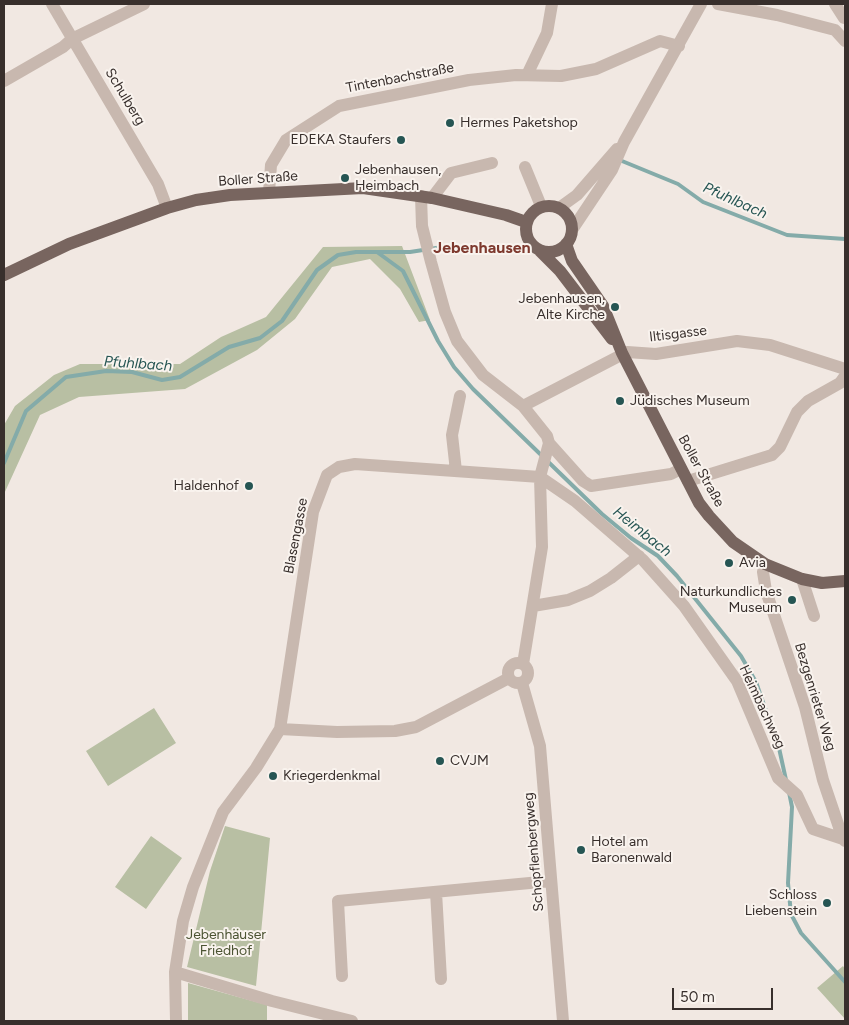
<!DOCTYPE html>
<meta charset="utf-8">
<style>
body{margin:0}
#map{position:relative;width:849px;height:1025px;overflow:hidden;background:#f1e8e2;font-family:Figtree,sans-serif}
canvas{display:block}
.frame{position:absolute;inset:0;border:5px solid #382f2c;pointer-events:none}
.scale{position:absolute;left:672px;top:988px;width:101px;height:22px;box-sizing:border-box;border:2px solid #382f2c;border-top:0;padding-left:6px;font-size:15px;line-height:18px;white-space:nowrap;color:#382f2c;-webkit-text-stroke:4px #f9f3ee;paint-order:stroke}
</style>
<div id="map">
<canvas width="849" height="1025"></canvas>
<div class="frame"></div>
<div class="scale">50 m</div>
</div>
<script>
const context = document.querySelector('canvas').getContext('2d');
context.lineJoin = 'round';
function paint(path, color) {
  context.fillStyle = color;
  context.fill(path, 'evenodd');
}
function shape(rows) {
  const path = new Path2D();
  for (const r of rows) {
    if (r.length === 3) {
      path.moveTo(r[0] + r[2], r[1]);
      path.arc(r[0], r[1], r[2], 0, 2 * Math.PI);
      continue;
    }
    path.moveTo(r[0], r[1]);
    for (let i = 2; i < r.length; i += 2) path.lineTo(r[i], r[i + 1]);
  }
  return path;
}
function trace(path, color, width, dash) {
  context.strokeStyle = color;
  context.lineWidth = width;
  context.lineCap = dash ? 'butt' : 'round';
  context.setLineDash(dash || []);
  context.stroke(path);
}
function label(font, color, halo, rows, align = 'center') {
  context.font = font + ' Figtree,sans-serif';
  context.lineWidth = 4;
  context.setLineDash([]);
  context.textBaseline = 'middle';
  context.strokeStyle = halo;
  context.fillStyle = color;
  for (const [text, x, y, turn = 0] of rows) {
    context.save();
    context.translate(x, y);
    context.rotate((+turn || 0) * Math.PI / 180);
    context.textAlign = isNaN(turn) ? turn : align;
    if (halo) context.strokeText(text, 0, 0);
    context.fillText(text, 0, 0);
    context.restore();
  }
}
const green = shape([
 [402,246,430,320,419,322,400,289,370,259,332,267,295,319,257,350,185,389,79,397,40,415,4,494,4,425,15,406,54,375,80,364,180,364,221,337,266,317,323,247],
 [154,708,176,743,108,786,86,751],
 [225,826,270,838,256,986,187,967,210,871],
 [151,836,182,858,146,909,115,887],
 [843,966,845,969,845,1019,817,988],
 [188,983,267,1005,267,1021,188,1021]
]);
const stream = shape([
 [622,161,678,184,703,202,787,235,845,239],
 [377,252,403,271,438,341,454,367,473,389,602,514,631,538,658,556,677,576,741,656,756,682,766,711,779,748,786,780],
 [4,463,26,411,66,377,106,371,132,372,162,380,180,377,229,347,260,338,282,321,317,270,338,255,356,252,410,252,449,246],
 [789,792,792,807,788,883,791,914,801,933,845,982]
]);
const minor = shape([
 [52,4,158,184,167,208],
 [718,4,777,15,835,30],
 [835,4,844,18],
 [835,30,845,41],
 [527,75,547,33,552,4],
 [4,81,63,47,72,39,144,4],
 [525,167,541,206],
 [269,192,271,165,286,140,339,106,469,80,516,75,561,76,596,69,660,41,679,46],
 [421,196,422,226,431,262,445,312,457,341,483,375,523,406,547,436,549,443,540,477,542,547,523,664],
 [432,198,451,173,492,163],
 [559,208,577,195,617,149],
 [572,230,612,170,624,142,701,4],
 [523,406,627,352,656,354,737,341,770,345,845,369],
 [549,443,583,481,591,486,671,474,681,469],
 [456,471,452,435,460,396],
 [540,477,575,501,643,560,684,606,737,681,778,778,797,795,813,829,843,839,845,841],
 [688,481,772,455,780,447,797,412,808,401,840,383,845,376],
 [765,564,763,572,766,591,805,707,823,780,843,839],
 [802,579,814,616],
 [533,606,568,600,590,591,611,578,639,556],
 [518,673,10],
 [522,683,540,746,563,1021],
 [280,729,337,732,395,731,416,727,509,678],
 [436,892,441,979],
 [175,972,272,1001,352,1021],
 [342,976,338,901,551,881],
 [176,1021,175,972,183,921,193,887,223,812,256,768,280,729,313,512,327,475,339,467,355,464,540,477]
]);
const major = shape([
 [549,229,23],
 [566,244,572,261,603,306,622,353,699,503,709,516,733,542,765,564,802,579,822,583,845,581],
 [540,251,560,271,612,339],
 [4,275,69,244,167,208,196,200,230,195,363,188,432,198,506,215,526,222]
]);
const markers = [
 [450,123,5,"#265553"],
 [401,140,5,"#265553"],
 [345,178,5,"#265553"],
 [615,307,5,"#265553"],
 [620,401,5,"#265553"],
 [249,486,5,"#265553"],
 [729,563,5,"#265553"],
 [792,600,5,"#265553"],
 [440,761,5,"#265553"],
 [273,776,5,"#265553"],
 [581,850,5,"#265553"],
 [827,903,5,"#265553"]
];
const streetNames = [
 ["Tintenbachstraße",400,78,-11],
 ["Schulberg",125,97,59],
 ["Boller Straße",258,179,-4],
 ["Iltisgasse",678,334,-7],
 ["Boller Straße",701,471,61],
 ["Blasengasse",296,536,-79],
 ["Bezgenrieter Weg",815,697,73],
 ["Heimbachweg",762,707,65],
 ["Schopflenbergweg",534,852,-95]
];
const poiNames = [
 ["Hermes Paketshop",460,123],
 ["EDEKA Staufers",391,140,"right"],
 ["Jebenhausen,",355,170],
 ["Heimbach",355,186],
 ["Jebenhausen,",605,299,"right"],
 ["Alte Kirche",605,315,"right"],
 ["Jüdisches Museum",630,401],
 ["Haldenhof",239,486,"right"],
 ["Avia",739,563],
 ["Naturkundliches",782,592,"right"],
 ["Museum",782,608,"right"],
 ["CVJM",450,761],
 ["Kriegerdenkmal",283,776],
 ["Hotel am",591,842],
 ["Baronenwald",591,858],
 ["Schloss",817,895,"right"],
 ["Liebenstein",817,911,"right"]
];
const parkNames = [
 ["Jebenhäuser",226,935],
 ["Friedhof",226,951]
];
const waterNames = [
 ["Pfuhlbach",735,201,24],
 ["Pfuhlbach",138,364,4],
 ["Heimbach",642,532,39]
];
const quarterNames = [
 ["Jebenhausen",482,248]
];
paint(green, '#b8bfa3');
trace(stream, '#84aba9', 4);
trace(minor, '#c8b8af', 12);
trace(major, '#78655f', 12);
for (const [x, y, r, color] of markers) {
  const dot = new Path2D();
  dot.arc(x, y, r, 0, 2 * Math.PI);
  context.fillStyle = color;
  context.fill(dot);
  trace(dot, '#f9f3ee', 2);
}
label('14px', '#382f2c', '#f9f3ee', streetNames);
label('14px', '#382f2c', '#f9f3ee', poiNames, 'left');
label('14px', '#4b5332', '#f9f3ee', parkNames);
label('italic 15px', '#265553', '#f9f3ee', waterNames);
label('bold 16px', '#7e392e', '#f9f3ee', quarterNames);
</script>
